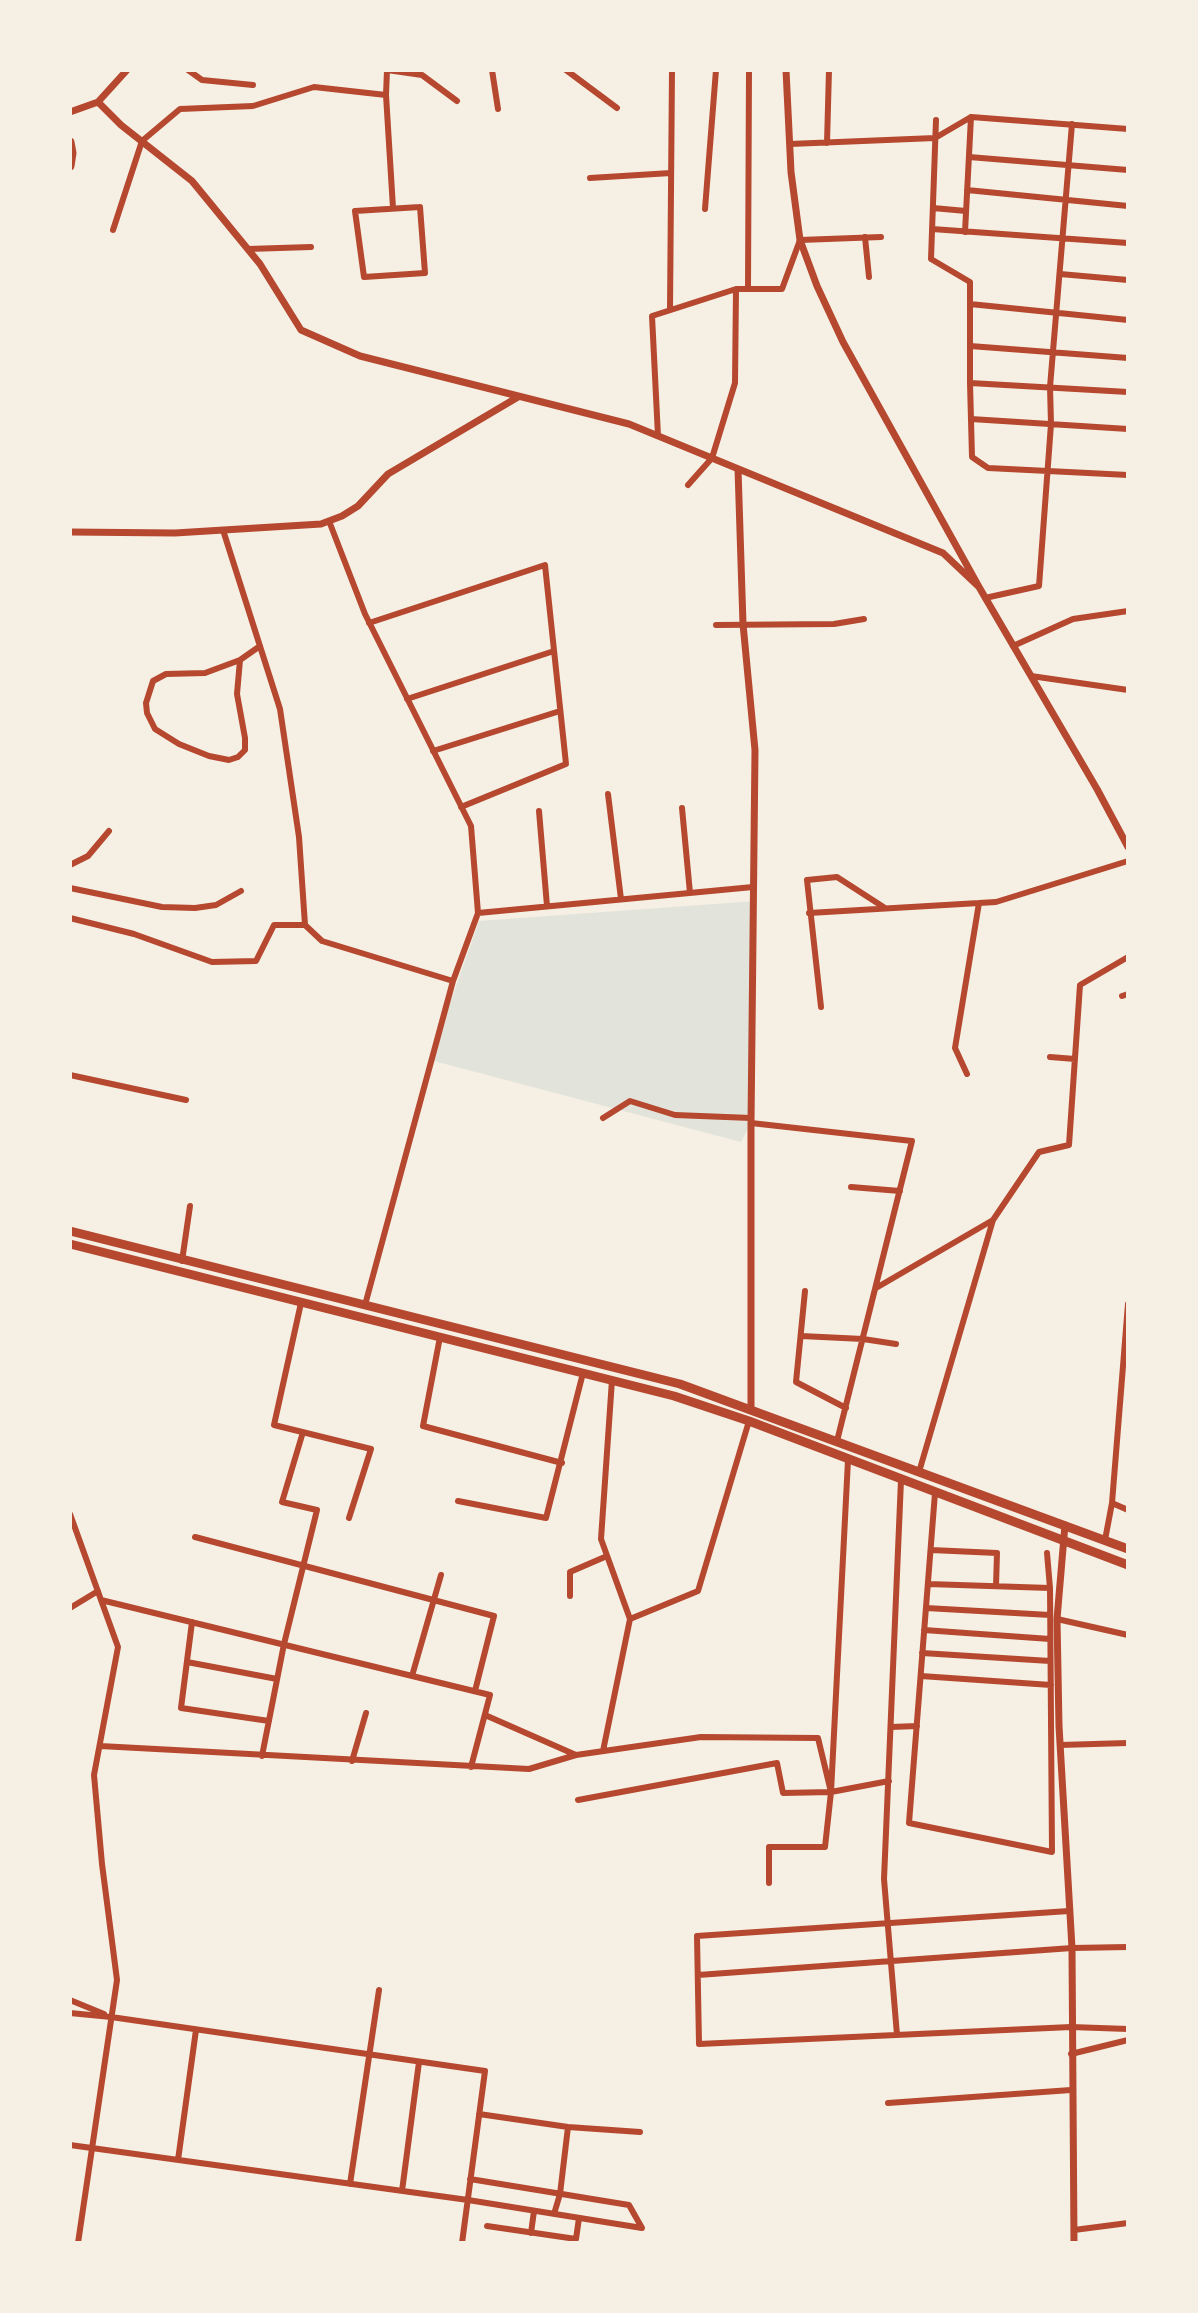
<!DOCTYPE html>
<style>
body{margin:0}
#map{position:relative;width:1198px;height:2313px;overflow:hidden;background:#f6efe4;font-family:"Sofia Sans Condensed",sans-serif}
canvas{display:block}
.frame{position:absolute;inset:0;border:72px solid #f6efe4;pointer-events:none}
</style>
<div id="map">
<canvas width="1198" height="2313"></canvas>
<div class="frame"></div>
</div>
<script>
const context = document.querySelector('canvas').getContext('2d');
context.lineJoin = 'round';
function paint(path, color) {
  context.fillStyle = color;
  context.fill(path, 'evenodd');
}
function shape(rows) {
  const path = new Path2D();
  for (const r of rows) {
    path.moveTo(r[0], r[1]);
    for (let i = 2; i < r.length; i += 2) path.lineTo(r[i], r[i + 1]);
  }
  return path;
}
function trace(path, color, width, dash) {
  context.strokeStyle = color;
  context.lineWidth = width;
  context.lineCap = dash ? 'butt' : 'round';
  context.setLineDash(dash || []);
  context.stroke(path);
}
const green = shape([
 [756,901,751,1123,741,1142,430,1060,479,921]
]);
const minor = shape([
 [188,70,202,80,253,85],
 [387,70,386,95,393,208],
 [387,70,422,75,457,101],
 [492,70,498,109],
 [566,70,617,108],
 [936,120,931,259,970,282,970,383],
 [827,143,829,70],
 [790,144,935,138,971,117,1128,129],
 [969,157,1128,170],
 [590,178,671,173],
 [967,190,1128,206],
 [420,207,425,273,364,277,355,211,420,207],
 [933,208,966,211],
 [705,209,716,70],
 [932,229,1128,243],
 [113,230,142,141,180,109,253,106,314,87,386,95],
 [965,232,971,117],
 [865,237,869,277],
 [248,249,311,247],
 [1060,274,1128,280],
 [748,289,749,70],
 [970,304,1128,320],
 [670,310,672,70],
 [970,346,1128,358],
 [1128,392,970,383,972,457,988,468,1128,475],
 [971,419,1128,429],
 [658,436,652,316,736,289,782,289,800,240,881,237],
 [688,485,712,458,735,383,736,289],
 [329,521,365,614,471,826,478,913,753,887],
 [223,530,280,709,299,837,305,925,322,941,453,981,365,1305],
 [985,598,1039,586,1051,424,1050,387,1072,124],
 [369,623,545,565,566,764,461,807],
 [716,625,834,624,864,619],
 [1013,646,1073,619,1128,611],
 [240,660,205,673,166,674,153,681,146,703,147,713,155,729,179,744,209,756,229,760,238,757,245,750,245,738,237,694,240,660,260,646],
 [1031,676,1128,690],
 [407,699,554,651],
 [433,751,560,711],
 [608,794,621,899],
 [682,808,690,893],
 [539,811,547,906],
 [70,865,88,856,109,831],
 [70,888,162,907,195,908,216,905,241,891],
 [809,913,996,902,1128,861],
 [70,918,134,934,212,962,256,961,274,925,305,925],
 [453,981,478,913],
 [1122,996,1128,994],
 [821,1007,807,880,837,877,885,908],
 [1050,1057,1075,1059],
 [967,1074,955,1048,979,903],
 [70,1075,186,1100],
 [603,1118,630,1101,675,1115,751,1118],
 [751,1123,912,1141,837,1441],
 [851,1187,900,1191],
 [182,1261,190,1206],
 [876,1288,993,1220],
 [805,1291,796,1382,846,1408],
 [301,1303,274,1425,371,1449,349,1518],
 [801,1336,863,1339,896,1344],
 [440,1337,423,1426,562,1463],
 [612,1380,601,1539,630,1619],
 [848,1460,831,1792,889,1781],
 [919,1472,993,1220,1039,1152,1069,1145,1080,985,1128,957],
 [935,1493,909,1823,1052,1852,1050,1588,1047,1553],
 [458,1501,546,1518,583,1373],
 [1112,1503,1128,1510],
 [70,1514,118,1647,94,1775,102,1864,117,1980,78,2243],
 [195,1537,494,1616,475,1691],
 [1105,1540,1112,1503,1128,1304],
 [931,1550,997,1553,996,1586],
 [928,1584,1050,1588],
 [570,1596,570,1572,607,1556],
 [101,1600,490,1695,471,1767],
 [70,1608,98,1591],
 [926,1608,1050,1615],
 [1057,1619,1128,1635],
 [192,1622,181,1708,269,1721],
 [924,1630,1050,1639],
 [922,1653,1050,1661],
 [187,1662,277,1679],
 [412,1676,441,1575],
 [921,1676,1051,1685],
 [485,1715,576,1755],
 [891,1727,917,1726],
 [1060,1745,1128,1743],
 [100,1746,529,1769,576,1755,701,1737,818,1738,831,1792],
 [603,1751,630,1619,698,1591,749,1421],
 [262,1756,284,1644,317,1510,282,1502,303,1432],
 [352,1761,366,1713],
 [578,1800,777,1763,783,1793,831,1792,825,1847,769,1847,769,1883],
 [1069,1911,697,1936,699,2044,1071,2027,1128,2029],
 [698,1975,1072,1948,1128,1947],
 [70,2000,104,2014],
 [70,2013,111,2017,485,2071,462,2243],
 [897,2035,884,1879,901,1480],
 [1071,2054,1128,2040],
 [888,2103,1071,2090],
 [479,2114,568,2127,640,2132],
 [70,2145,468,2200,642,2228,629,2205,470,2179],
 [178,2160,196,2030],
 [350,2184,379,1990],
 [402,2191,419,2062],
 [554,2214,560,2194,568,2127],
 [487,2226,576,2239,579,2218],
 [1074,2230,1128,2223],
 [531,2233,534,2211]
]);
const tertiary = shape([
 [786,70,791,172,800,240,817,286,843,342,979,587,1097,789,1128,847],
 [98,102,121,125,192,181,260,264,301,330,360,356,629,424,943,553,979,587],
 [70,112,98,102,127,70],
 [738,469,743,624,755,750,751,1123,751,1408],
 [70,532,175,533,321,524,342,516,358,506,388,474,518,397],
 [1065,1525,1057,1619,1059,1726,1072,1948,1074,2243]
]);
const primary = shape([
 [70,1231,680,1384,1128,1549],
 [70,1244,674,1396,749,1421,1128,1565]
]);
const trunk = shape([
 [70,142,72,153,70,166]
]);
paint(green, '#e2e4dc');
trace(minor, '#b5482f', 6);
trace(tertiary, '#b5482f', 7);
trace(primary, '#b5482f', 9);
trace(trunk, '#b5482f', 9);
</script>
